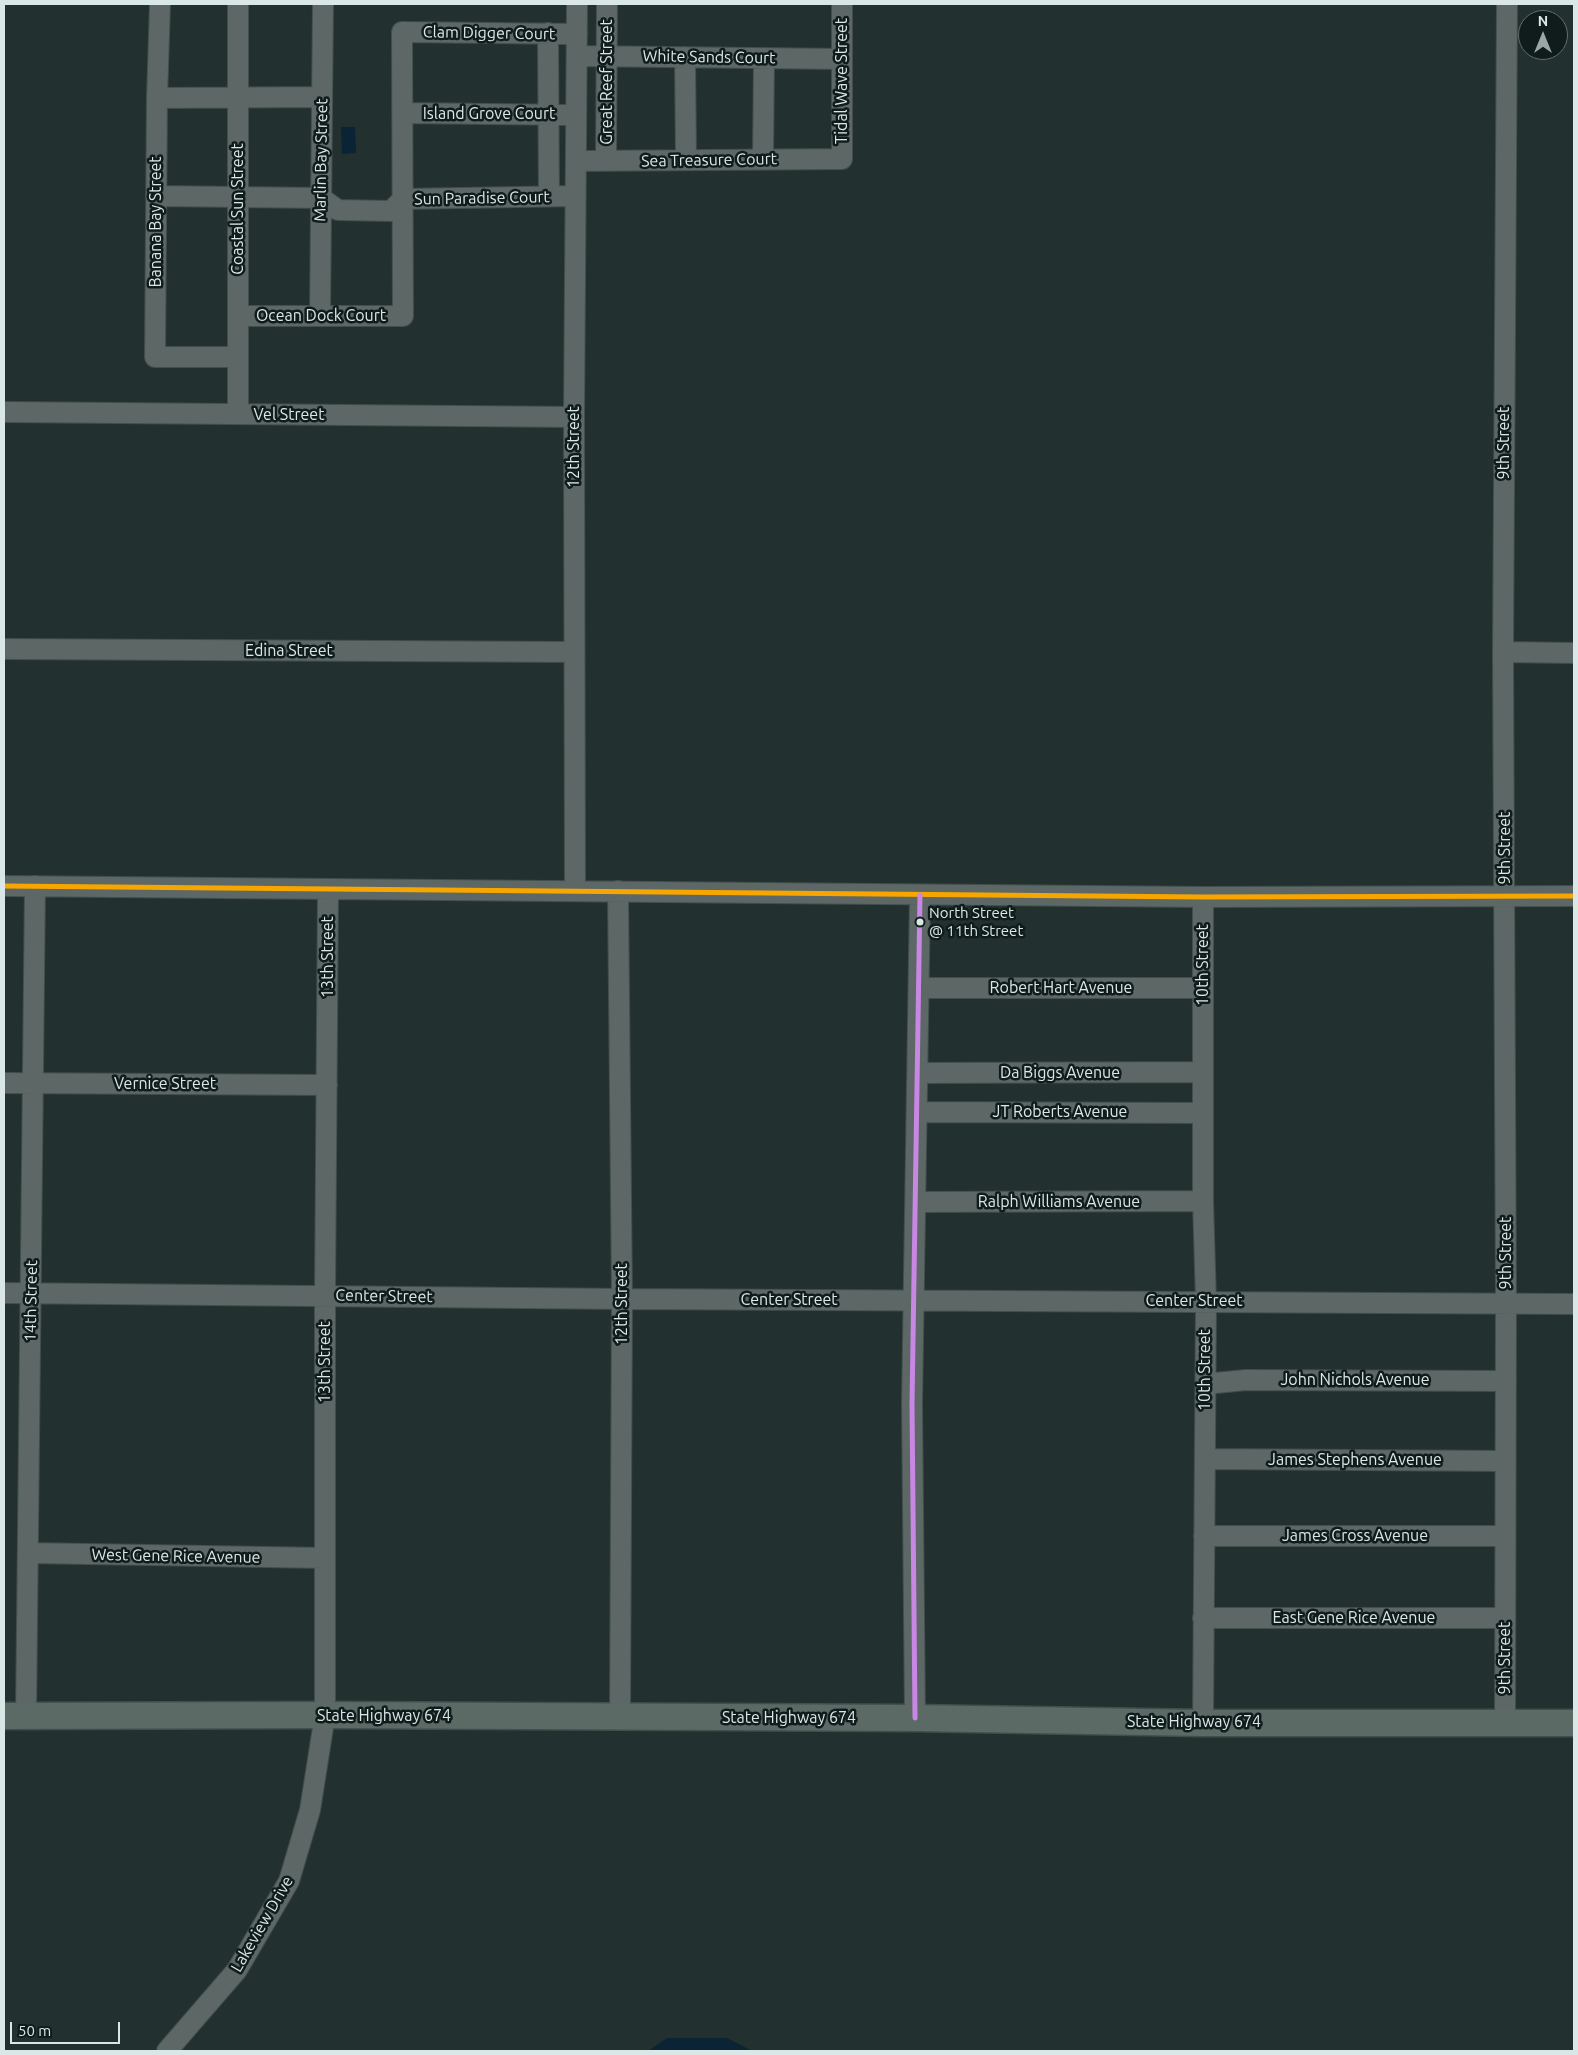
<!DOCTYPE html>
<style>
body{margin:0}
#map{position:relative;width:1578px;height:2055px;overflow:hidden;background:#22312f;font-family:Ubuntu,sans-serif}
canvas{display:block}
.frame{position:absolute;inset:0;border:5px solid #d9e8e6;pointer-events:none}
.north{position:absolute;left:1518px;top:10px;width:50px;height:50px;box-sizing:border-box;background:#101c1b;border:1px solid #606e6c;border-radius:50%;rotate:0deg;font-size:14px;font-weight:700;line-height:20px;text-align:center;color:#d9e8e6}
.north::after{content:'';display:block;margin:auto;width:18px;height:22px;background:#99a8a6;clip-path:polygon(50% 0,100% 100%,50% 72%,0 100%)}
.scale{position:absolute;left:10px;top:2022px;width:110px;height:22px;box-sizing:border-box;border:2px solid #d9e8e6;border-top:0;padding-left:6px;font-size:15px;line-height:18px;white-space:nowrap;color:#d9e8e6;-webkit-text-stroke:4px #101c1b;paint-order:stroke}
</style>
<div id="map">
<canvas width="1578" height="2055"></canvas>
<div class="frame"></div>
<div class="north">N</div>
<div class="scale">50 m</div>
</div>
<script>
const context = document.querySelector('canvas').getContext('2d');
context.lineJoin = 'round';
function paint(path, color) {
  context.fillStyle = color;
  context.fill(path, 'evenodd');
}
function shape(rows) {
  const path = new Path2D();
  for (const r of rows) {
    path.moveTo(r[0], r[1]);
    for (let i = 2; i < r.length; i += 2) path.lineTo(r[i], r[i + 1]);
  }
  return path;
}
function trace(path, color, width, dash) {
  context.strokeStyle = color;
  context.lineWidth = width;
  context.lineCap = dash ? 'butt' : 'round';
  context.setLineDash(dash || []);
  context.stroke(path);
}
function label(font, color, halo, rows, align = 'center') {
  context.font = font + ' Ubuntu,sans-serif';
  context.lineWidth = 5;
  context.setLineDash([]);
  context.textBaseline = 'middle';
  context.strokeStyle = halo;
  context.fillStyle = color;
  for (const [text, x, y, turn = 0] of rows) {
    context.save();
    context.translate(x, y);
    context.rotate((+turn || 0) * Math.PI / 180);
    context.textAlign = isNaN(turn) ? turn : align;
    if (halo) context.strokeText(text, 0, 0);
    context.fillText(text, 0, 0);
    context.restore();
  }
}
const water = shape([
 [341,127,355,127,356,153,342,154],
 [667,2038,727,2038,752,2051,648,2051]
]);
const minor = shape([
 [160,4,157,98,155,357,238,357],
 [548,33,549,196],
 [577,56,842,59],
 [685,57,686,160],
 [157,98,322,97],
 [403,113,576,115],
 [763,159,764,58],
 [576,161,842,159,842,4],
 [606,161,607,4],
 [156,196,321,198,338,210,391,211,403,199,575,196],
 [238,316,403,316,402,32,577,34],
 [320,316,323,4],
 [4,412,574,417],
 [238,414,238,4],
 [4,649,574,652],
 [1503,652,1574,653],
 [4,886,1203,897,1574,896],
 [575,891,574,417,577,4],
 [618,891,622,1299,620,1717],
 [920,988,1203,988],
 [918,1073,1203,1072],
 [4,1083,327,1085],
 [917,1112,1203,1113],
 [916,1202,1203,1201],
 [4,1293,622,1299,1574,1304],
 [1205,1384,1246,1380,1506,1381],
 [1205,1459,1505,1461],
 [1204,1536,1505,1536],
 [28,1553,325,1558],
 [1203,1618,1505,1618],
 [26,1716,35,886],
 [915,1718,912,1404,920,895],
 [1203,1723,1206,1301,1203,1201,1203,897],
 [1505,1723,1506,1303,1503,652,1507,4],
 [167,2051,237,1970,289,1881,310,1810,325,1715,325,1295,328,889]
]);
const major = shape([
 [4,1716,325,1715,915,1718,1203,1723,1574,1723]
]);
const bus1 = shape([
 [4,886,1203,897,1574,896]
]);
const bus2 = shape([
 [915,1718,912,1404,920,895]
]);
const markers = [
 [920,922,4.5,"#d9e8e6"]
];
const busNames = [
 ["North Street",929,913],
 ["@ 11th Street",929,931]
];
const streetNames = [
 ["Clam Digger Court",489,33,1],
 ["White Sands Court",709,57,1],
 ["Tidal Wave Street",842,81,-90],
 ["Great Reef Street",607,82,-90],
 ["Island Grove Court",489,114],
 ["Marlin Bay Street",321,160,-89],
 ["Sea Treasure Court",709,160,-1],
 ["Sun Paradise Court",482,198,-1],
 ["Coastal Sun Street",238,209,-90],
 ["Banana Bay Street",156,222,-90],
 ["Ocean Dock Court",321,316],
 ["Vel Street",289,415],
 ["9th Street",1504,443,-90],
 ["12th Street",574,447,-90],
 ["Edina Street",289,651],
 ["9th Street",1505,848,-90],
 ["13th Street",328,957,-90],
 ["10th Street",1203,965,-90],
 ["Robert Hart Avenue",1061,988],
 ["Da Biggs Avenue",1060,1073],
 ["Vernice Street",165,1084],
 ["JT Roberts Avenue",1060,1112],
 ["Ralph Williams Avenue",1059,1202],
 ["9th Street",1506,1253,-90],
 ["Center Street",384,1296,1],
 ["Center Street",789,1300],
 ["14th Street",31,1301,-89],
 ["Center Street",1194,1301],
 ["12th Street",622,1304,-90],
 ["13th Street",325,1362,-90],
 ["10th Street",1205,1370,-90],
 ["John Nichols Avenue",1355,1380],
 ["James Stephens Avenue",1355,1460],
 ["James Cross Avenue",1355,1536],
 ["West Gene Rice Avenue",176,1556,1],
 ["East Gene Rice Avenue",1354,1618],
 ["9th Street",1505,1658,-90],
 ["State Highway 674",384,1716],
 ["State Highway 674",789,1718],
 ["State Highway 674",1194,1722],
 ["Lakeview Drive",262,1924,-60]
];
paint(water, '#0a2335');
trace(minor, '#414e4c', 22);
trace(major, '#414e4c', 29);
trace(minor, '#5c6766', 20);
trace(major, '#5c6a66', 26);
trace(bus1, '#f7a600', 5);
trace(bus2, '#c787e3', 5);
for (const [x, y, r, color] of markers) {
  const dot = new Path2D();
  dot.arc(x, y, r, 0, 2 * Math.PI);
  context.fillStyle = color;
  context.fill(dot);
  trace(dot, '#101c1b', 2);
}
label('15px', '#d9e8e6', '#101c1b', busNames, 'left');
label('16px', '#d9e8e6', '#101c1b', streetNames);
</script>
